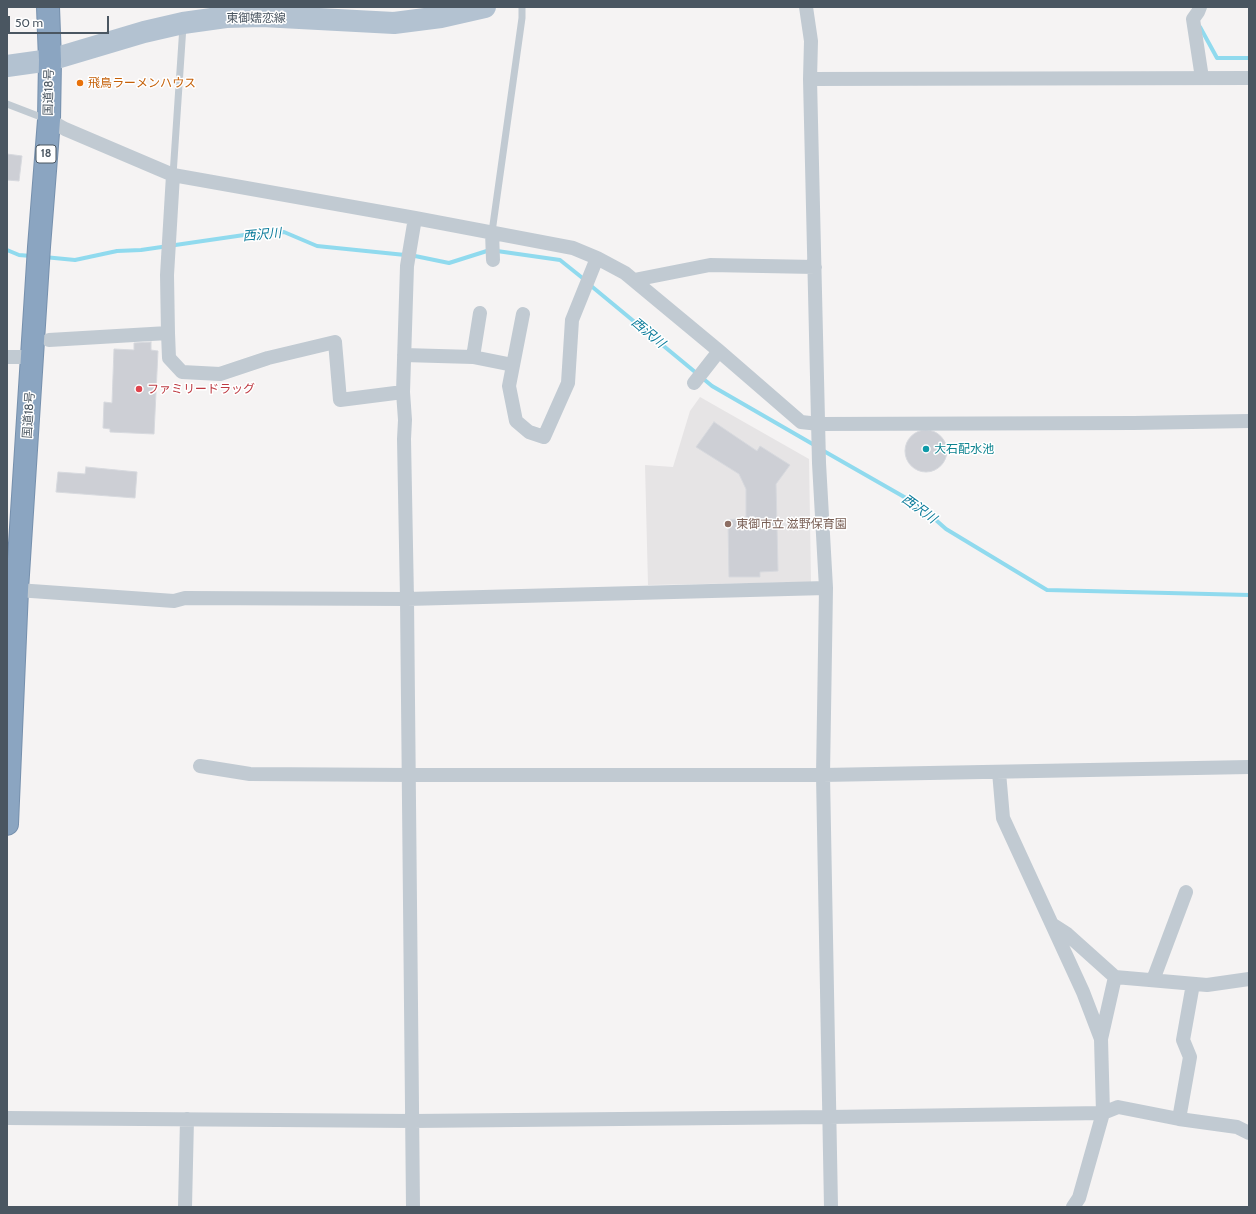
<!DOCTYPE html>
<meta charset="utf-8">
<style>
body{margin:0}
#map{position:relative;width:1256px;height:1214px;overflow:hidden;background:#f5f3f3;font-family:Cabin,sans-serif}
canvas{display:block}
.frame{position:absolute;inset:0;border:8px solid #4a5661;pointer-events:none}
.scale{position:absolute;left:8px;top:16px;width:101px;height:18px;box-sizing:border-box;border:2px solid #4a5661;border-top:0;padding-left:5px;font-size:12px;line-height:14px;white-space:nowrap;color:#4a5661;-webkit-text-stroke:3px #fff;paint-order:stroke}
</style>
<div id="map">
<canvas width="1256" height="1214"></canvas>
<div class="frame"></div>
<div class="scale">50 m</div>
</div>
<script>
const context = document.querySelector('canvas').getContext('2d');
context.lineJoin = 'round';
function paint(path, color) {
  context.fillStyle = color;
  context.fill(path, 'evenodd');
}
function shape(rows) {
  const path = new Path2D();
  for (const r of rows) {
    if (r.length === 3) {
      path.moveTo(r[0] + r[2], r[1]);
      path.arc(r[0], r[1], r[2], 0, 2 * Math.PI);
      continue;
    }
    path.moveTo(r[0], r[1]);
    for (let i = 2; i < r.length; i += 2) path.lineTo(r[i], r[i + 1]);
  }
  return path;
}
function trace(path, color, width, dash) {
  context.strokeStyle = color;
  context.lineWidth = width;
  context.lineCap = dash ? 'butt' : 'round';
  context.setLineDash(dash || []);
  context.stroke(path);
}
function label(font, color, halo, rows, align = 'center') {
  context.font = font + ' Cabin,"Noto Sans JP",sans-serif';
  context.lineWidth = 3;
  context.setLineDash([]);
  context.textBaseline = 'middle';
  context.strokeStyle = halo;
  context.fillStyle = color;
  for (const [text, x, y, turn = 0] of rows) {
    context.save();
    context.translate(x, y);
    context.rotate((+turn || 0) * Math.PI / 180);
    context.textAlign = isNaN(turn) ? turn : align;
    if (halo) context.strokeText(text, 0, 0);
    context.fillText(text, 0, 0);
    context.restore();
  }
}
const education = shape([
 [700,397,809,459,811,582,648,585,645,465,673,467,690,411]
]);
const stream = shape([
 [1200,27,1217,58,1249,58],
 [7,250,19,255,31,256],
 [44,257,75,260,117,251,141,250,251,234,284,232,317,246,415,256,449,263,490,250,560,260,585,280],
 [590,285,712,386,816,446],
 [822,450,920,506,946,529,1047,590,1249,595]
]);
const building = shape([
 [7,154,22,156,19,181,7,180,7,154],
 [151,342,151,350,158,351,154,434,110,432,110,429,103,428,104,402,112,403,114,349,134,350,134,343,151,342],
 [714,422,757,451,760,446,790,465,776,484,778,571,760,572,760,577,729,577,728,520,746,518,746,489,739,474,696,447,714,422],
 [926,451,21],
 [86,467,137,472,135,498,56,492,58,472,85,474,86,467]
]);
const lane = shape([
 [7,104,46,119],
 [173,175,183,26],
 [492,232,522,18,522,7]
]);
const street = shape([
 [806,7,811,41,810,79,819,463,826,588,823,775,831,1207],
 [1200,7,1198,12,1193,19,1202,78],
 [810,79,1249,78],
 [49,120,65,129,173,175,415,218,573,248,597,258,625,273,719,351,801,422,819,424,1134,423,1249,421],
 [173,175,167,275,168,333,169,358,182,372,220,374,268,358,335,342,340,400,403,392],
 [492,232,493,260],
 [634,280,710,265,815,267],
 [523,314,509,386,516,421,529,432,544,437,568,383,572,320,597,258],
 [49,340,168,333],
 [404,355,473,357,513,365],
 [7,357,32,357],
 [473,357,480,313],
 [694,383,719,351],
 [17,590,174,601,185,598,407,599,826,588],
 [200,766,250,774,409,775,823,775,1249,767],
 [999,772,1003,818,1083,992,1101,1039,1103,1113,1079,1198,1073,1207],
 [1053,925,1067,934,1115,977,1207,985,1249,979],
 [1153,980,1186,892],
 [1101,1039,1115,977],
 [7,1118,412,1121,829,1117,1103,1113,1118,1107,1179,1119,1237,1127,1249,1133],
 [1179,1119,1190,1057,1183,1040,1193,984],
 [185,1207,187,1119],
 [413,1207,407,599,404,439,405,420,403,392,407,266,415,218]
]);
const primary = shape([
 [7,66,50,60,144,32,183,23,226,17,262,16,394,23,441,17,485,7]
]);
const highway = shape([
 [7,824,17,590,39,247,49,120,50,60,48,7]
]);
const markers = [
 [80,83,4,"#e8710a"],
 [139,389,4,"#e0444e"],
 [926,449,4,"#0f9aa8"],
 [728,524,4,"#8d6e63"]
];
const shields = [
 [46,154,20]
];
const shieldNames = [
 ["18",46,154]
];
const streetNames = [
 ["東御嬬恋線",256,18],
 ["国道18号",49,92,-89],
 ["国道18号",29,415,-86]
];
const foodNames = [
 ["飛鳥ラーメンハウス",88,83]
];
const healthNames = [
 ["ファミリードラッグ",147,389]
];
const cultureNames = [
 ["大石配水池",934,449]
];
const educationNames = [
 ["東御市立 滋野保育園",736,524]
];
const waterNames = [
 ["西沢川",262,235,-5],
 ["西沢川",648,333,40],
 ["西沢川",919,509,36]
];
paint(education, '#e6e4e5');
trace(stream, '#90daee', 4);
paint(building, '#cdcfd5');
trace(building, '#d7d9de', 1);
trace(highway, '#7690ad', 24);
trace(lane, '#c1cad2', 7);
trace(street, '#c1cad2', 14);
trace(primary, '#b3c2d1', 22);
trace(highway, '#8ba5c1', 22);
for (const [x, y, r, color] of markers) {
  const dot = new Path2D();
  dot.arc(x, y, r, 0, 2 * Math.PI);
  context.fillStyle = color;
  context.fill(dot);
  trace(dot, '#fff', 1.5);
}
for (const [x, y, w] of shields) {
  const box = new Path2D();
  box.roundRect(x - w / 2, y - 9, w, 18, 3);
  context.fillStyle = '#fff';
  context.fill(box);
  trace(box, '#4a5661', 1);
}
label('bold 11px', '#4a5661', null, shieldNames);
label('12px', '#4a5661', '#fff', streetNames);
label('12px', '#c56008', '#fff', foodNames, 'left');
label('12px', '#be3a42', '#fff', healthNames, 'left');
label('12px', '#0d838f', '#fff', cultureNames, 'left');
label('12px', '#785e54', '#fff', educationNames, 'left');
label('italic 13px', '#0c7c9b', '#fff', waterNames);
</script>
